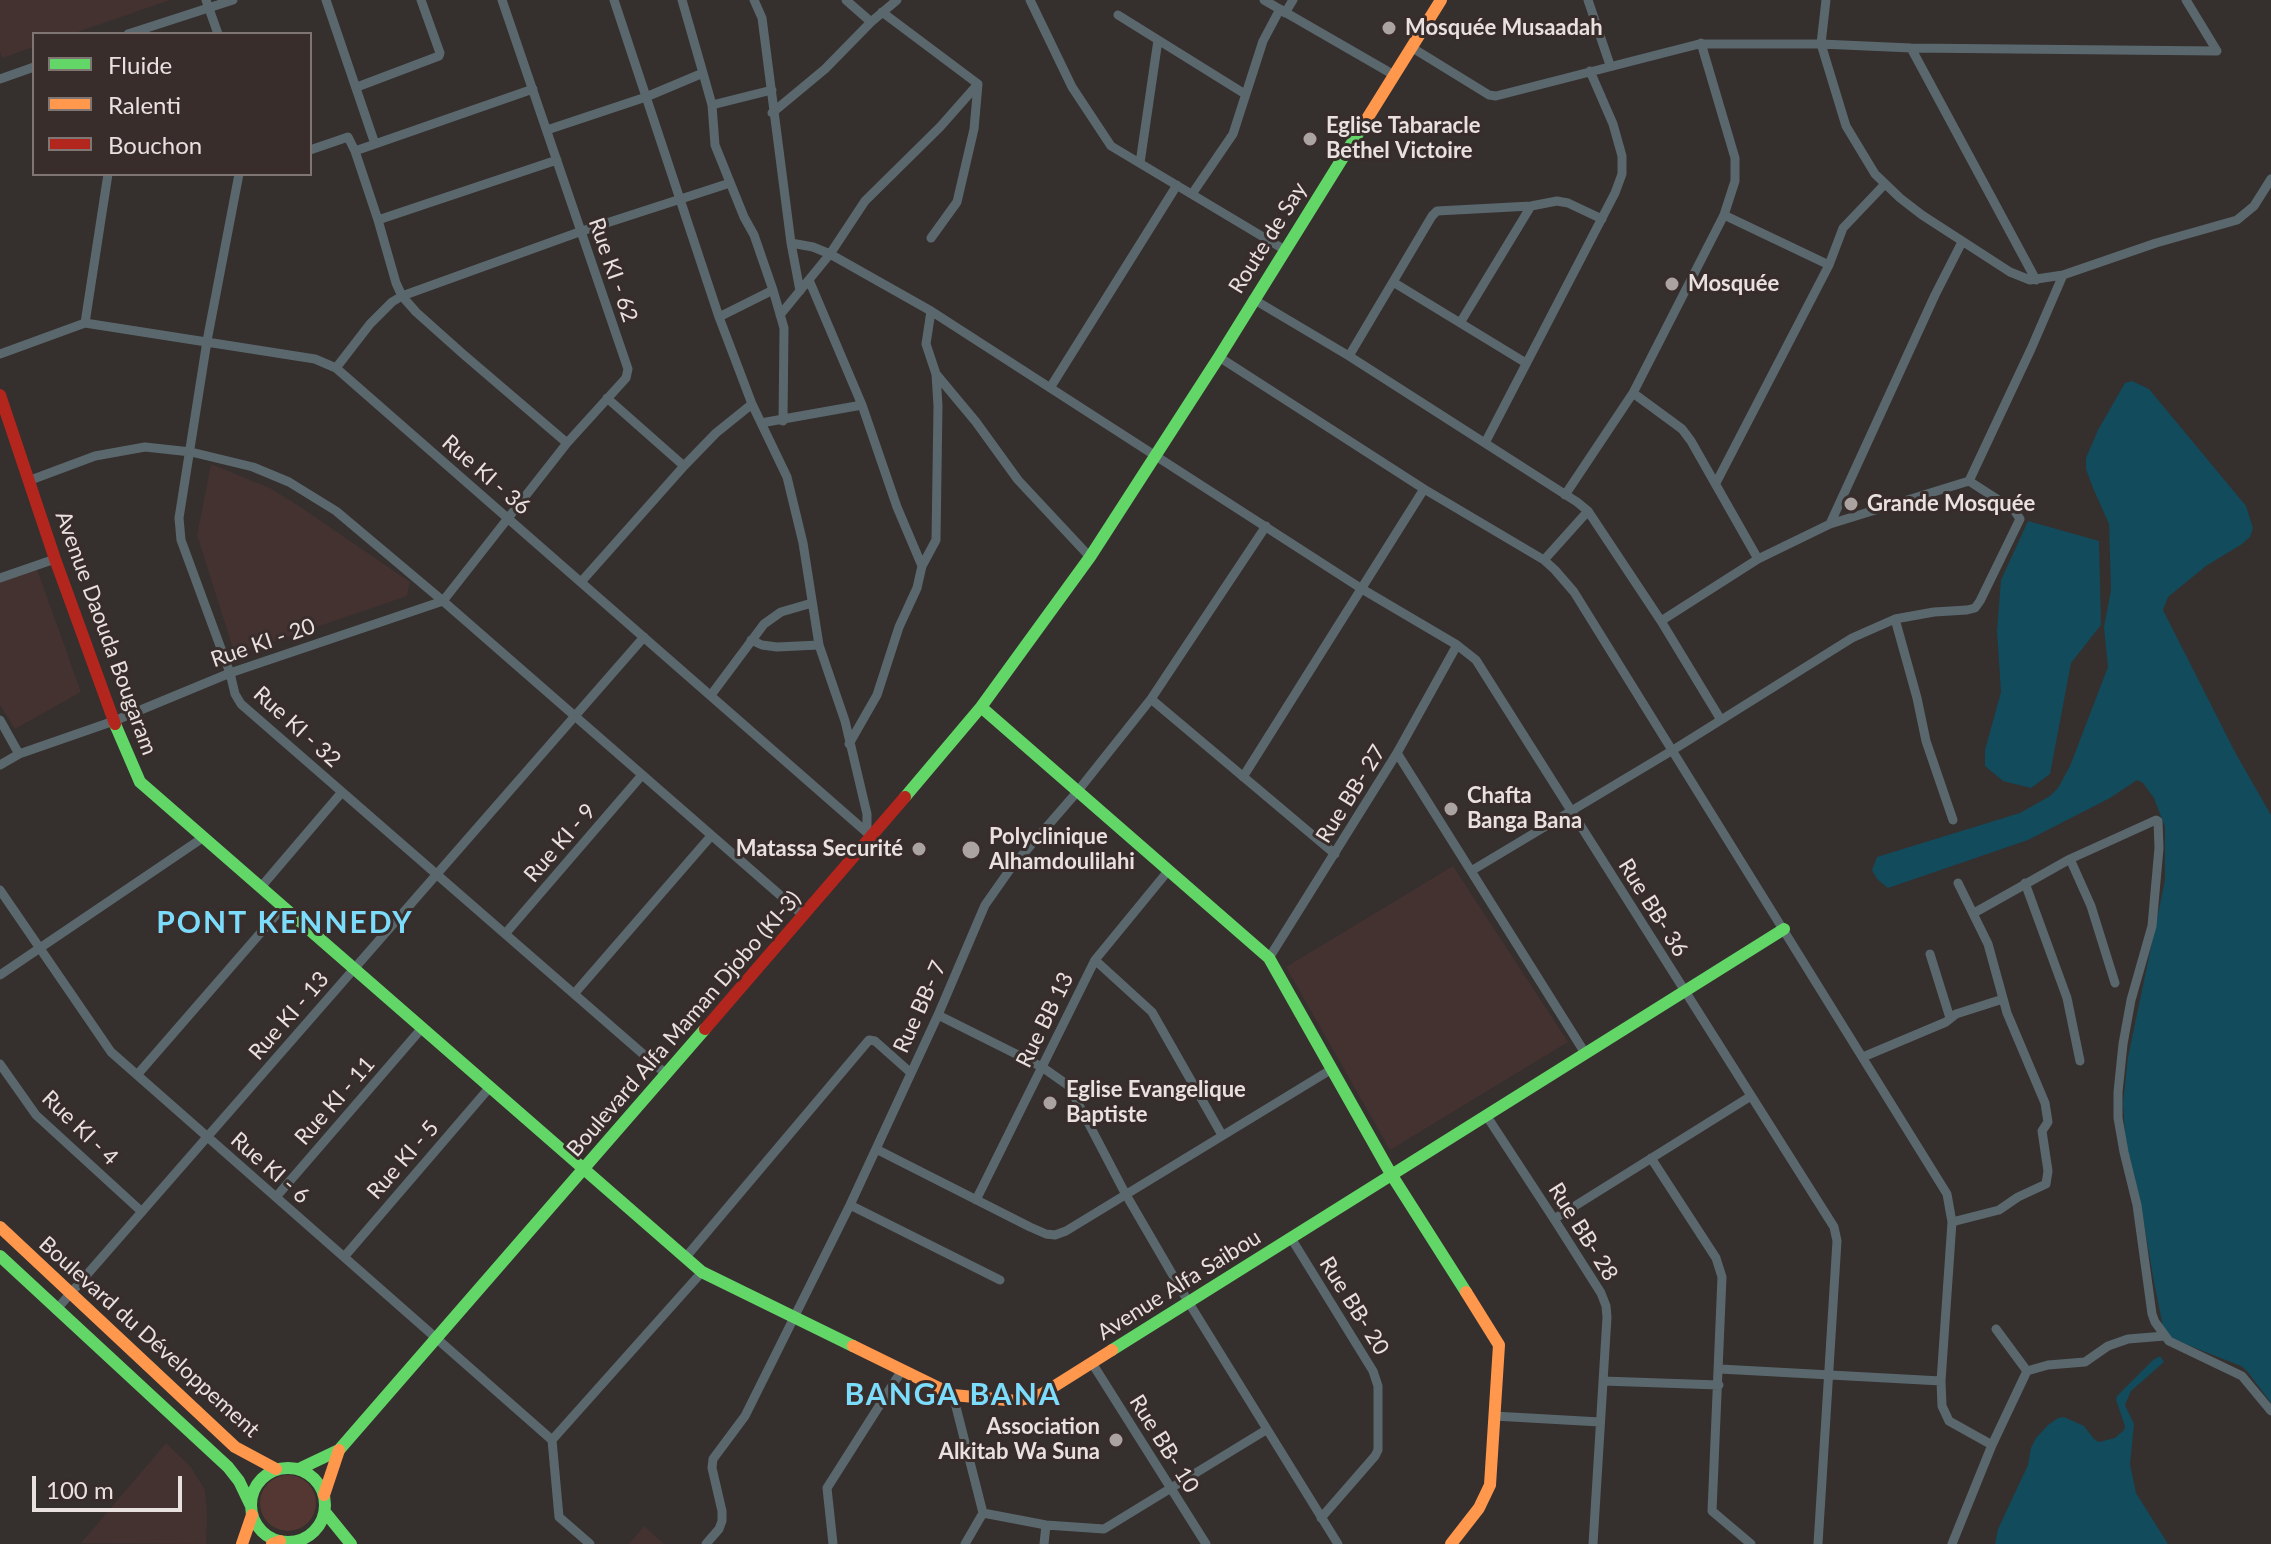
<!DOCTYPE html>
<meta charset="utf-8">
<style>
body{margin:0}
#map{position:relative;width:2271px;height:1544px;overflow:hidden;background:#352f2e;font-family:Lato,sans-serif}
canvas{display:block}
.legend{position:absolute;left:32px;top:32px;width:280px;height:144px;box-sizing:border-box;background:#382d2b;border:2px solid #7f7573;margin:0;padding:10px 14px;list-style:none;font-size:24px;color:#e9e1e0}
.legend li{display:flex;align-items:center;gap:16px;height:40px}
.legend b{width:40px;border:2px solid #7f7573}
.scale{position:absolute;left:32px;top:1476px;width:150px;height:36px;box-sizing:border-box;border:4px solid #e9e1e0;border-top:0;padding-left:10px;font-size:24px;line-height:28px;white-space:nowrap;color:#e9e1e0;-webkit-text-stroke:6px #382d2b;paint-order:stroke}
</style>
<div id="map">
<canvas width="2271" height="1544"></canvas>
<ul class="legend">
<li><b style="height:10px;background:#63d668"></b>Fluide</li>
<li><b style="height:10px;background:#ff974d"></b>Ralenti</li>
<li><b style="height:10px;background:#b3261e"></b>Bouchon</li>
</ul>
<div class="scale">100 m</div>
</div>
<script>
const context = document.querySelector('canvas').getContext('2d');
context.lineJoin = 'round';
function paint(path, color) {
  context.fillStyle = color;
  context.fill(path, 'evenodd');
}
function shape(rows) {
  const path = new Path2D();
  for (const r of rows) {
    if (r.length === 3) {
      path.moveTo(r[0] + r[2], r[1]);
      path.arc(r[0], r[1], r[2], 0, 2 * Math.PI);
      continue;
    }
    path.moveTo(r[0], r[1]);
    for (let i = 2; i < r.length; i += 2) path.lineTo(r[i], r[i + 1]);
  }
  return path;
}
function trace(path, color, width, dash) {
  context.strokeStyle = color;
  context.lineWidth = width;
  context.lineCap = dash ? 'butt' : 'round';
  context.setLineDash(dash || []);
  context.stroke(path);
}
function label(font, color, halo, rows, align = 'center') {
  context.font = font + ' Lato,sans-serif';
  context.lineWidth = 6;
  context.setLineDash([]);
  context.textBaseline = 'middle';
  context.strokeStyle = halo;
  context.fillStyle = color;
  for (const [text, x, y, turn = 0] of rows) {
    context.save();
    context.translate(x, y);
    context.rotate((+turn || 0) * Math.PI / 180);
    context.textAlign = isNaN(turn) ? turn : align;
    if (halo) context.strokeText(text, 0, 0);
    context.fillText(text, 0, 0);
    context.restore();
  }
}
const built = shape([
 [0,0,170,0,72,34,34,34,34,47,2,58,0,52],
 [211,464,270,488,299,506,410,582,407,596,235,655,197,535],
 [37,569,81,692,15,729,0,705,0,582],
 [1453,866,1568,1042,1390,1150,1286,967],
 [166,1443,191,1467,205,1490,207,1514,206,1544,81,1543],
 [644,1526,664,1544,629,1544]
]);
const green = shape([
 [288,1503,28]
]);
const water = shape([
 [2132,381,2149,389,2246,506,2253,528,2250,537,2242,544,2206,566,2168,597,2163,610,2236,754,2271,815,2271,1403,2247,1371,2241,1366,2175,1340,2169,1335,2163,1327,2154,1282,2139,1195,2131,1169,2125,1134,2123,1103,2128,1057,2165,880,2165,827,2154,798,2143,783,2137,780,2110,798,2028,840,1888,888,1877,879,1872,870,1877,857,2020,813,2050,796,2058,788,2070,766,2108,667,2104,627,2111,590,2109,524,2093,488,2086,469,2086,458,2098,430,2125,383],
 [2028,521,2099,541,2101,625,2071,663,2050,774,2031,788,2003,781,1985,766,1985,750,2001,692,1997,631,2001,580],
 [2160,1356,2164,1362,2131,1391,2125,1405,2134,1424,2130,1464,2136,1493,2168,1544,1995,1544,1998,1529,2028,1465,2031,1448,2036,1438,2048,1425,2058,1418,2064,1417,2084,1426,2094,1439,2099,1442,2115,1438,2124,1430,2125,1426,2116,1400,2117,1396,2153,1360]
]);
const street = shape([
 [206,0,218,34],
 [326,0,375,144],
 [614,0,719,317,752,404,787,477,803,543,819,645,845,721,867,814,867,832],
 [754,0,762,18,791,243,800,291],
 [846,0,871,22],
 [1030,0,1072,87,1111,146,1285,250],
 [1264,0,1394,75],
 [1588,0,1610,65],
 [1826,0,1821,44,1911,48,2217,51],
 [2186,0,2217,51],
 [1285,13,1293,0],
 [1118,15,1245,94],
 [128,34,233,0],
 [1701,43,1735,158,1735,181,1724,215],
 [1411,47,1489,95,1496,96,1699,44,1821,44,1846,126,1875,174,1900,198,1922,215,2010,272,2030,280,2063,275,2156,243,2237,220,2254,206,2271,179],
 [1911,48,2036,280],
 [703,73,712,105,772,90],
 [0,79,34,67],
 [357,87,439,56,440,53,421,0],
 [712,105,715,145,744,217,754,235,773,290,784,328,783,421],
 [772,113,825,69,871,22,897,0],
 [547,130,646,97,703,73,682,0],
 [310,150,348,137,355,151,378,220,396,283,402,296,416,312,463,354,567,443],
 [355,151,533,89],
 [1140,163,1158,40],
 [239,174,207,341,179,518,181,540,230,673,235,694,241,704,666,1074],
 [1192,194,1233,134,1263,41,1280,9],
 [378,220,557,160],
 [931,238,957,202,974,129,978,84],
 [791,243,813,247,830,254,931,311,1362,589,1457,645,1476,660,1834,1227,1837,1241,1818,1544],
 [809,280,862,405,897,507,922,566],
 [1393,282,1526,363],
 [1253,299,1349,356,1577,502,1588,511,1661,621,1721,720],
 [780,315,830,254,865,201,940,127,978,84,882,12],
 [719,317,773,290],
 [85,323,108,174],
 [1460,323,1531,206],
 [0,354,85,323,315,359,336,368,872,837],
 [1349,356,1432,216,1437,211,1531,206,1557,201,1568,203,1602,219],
 [1219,357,1424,489,1544,560,1555,570,1574,592,1947,1194,1952,1222,1941,1381,1942,1406,1949,1421,1992,1445],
 [336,368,370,324,392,302,402,296,582,231,730,183],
 [936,374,976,422,1018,480,1090,557],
 [1050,388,1177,185],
 [1633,393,1682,429,1691,441,1758,559],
 [607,398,684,466],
 [761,423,862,405],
 [1485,443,1615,193,1622,174,1622,156,1613,124,1590,71],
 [28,481,95,456,145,447,191,452,253,467,289,482,336,511,443,601,804,916],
 [1716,483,1829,265,1843,228,1884,185],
 [1565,495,1633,393,1724,215,1829,265],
 [1830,524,1935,295,1962,242],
 [1544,560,1588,511],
 [0,578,55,559],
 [581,582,684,466,716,433,752,404],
 [1895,619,1917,698,1926,741,1953,820],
 [1661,621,1758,559,1830,524,1969,481,2031,349,2063,275],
 [751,640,762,645,777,647,819,645],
 [711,695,764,624,781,612,812,603],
 [1151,699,1335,854],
 [0,720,19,754],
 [849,744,877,695,899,627,917,588,922,566,936,540,938,406,936,374,926,344,931,311],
 [1397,753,1585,1053],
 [0,765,19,754,114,721,230,673,443,601,567,443,626,378,628,369,502,0],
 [1243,777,1424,489],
 [2070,859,2091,906,2115,983],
 [1471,871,1673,750,1852,638,1895,619,1934,612,1967,610,1975,608,1980,601,2020,519,2014,510,1969,481],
 [2025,883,2067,998,2080,1061],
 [261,887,342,792],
 [0,890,111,1052,552,1440],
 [1974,913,2070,859,2156,820,2158,821,2159,848,2152,926,2131,1000,2123,1044,2118,1092,2118,1118,2124,1152,2137,1205,2152,1314,2155,1322,2169,1341,2242,1376,2271,1411],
 [505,934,642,775],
 [1930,954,1950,1018],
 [1269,958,1397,753,1457,645],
 [1095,960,1152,1012,1222,1135],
 [0,975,204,837],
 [574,994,711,836],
 [938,1015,1042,1067,1069,1086,1125,1193,1189,1303,1338,1544],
 [1863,1057,1946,1022,1956,1014,2003,999],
 [0,1064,36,1115,142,1212],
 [137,1075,283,907],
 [1486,1115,1554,1219,1601,1293,1606,1306,1607,1317,1593,1544],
 [876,1149,1030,1227,1046,1234,1055,1235,1066,1231,1332,1069],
 [1651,1158,1716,1258,1722,1277,1712,1511,1751,1544],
 [276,1197,422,1028],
 [976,1200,1095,960,1168,871],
 [850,1205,1000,1280],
 [1554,1219,1751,1096],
 [1952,1222,1999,1210,2018,1197,2046,1184,2048,1171,2042,1131,2048,1122,2045,1103,2007,1013,1988,944,1958,883],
 [1291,1238,1373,1371,1378,1386,1378,1450,1375,1456,1321,1518],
 [344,1257,490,1087],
 [685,1258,869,1040,875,1041,911,1073],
 [56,1310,644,637],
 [1092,1363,1206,1544],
 [1720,1369,1941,1381],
 [2027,1371,2048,1365,2085,1362,2108,1346,2128,1339,2165,1336],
 [1603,1381,1719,1385],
 [953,1395,983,1513,965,1544],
 [1494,1416,1600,1422],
 [983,1513,1046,1525,1104,1529,1266,1430],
 [590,1544,559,1517,552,1440,702,1272],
 [706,1544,719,1529,722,1521,722,1511,712,1468,713,1459,745,1416,850,1205,938,1015,985,905,1011,868,1077,792,1151,699,1266,526],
 [833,1544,827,1488,902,1370],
 [1044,1544,1046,1525],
 [1952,1544,1992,1445,2027,1371,1996,1329]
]);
const fast = shape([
 [981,707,1269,958,1391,1174,1466,1292],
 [115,724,140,782,702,1272,853,1346],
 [905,797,981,707,1090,557,1219,357,1365,122],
 [0,1256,228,1467,239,1481,250,1504],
 [1112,1350,1784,929],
 [288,1505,37],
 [299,1469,339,1450,705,1029],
 [325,1512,351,1544]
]);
const slow = shape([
 [1365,122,1441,0],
 [0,1227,235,1447,276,1469],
 [853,1346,953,1395,1017,1401,1042,1394,1112,1350],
 [324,1495,339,1450],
 [242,1544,252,1515],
 [272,1544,280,1541],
 [1451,1544,1479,1508,1490,1485,1499,1345,1466,1292]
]);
const jam = shape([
 [0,395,55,559,115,724],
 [705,1029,905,797]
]);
const markers = [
 [1389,28,8,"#aaa3a2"],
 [1310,139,8,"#aaa3a2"],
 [1672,284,8,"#aaa3a2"],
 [1851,504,8,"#aaa3a2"],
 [1451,809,8,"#aaa3a2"],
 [919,849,8,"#aaa3a2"],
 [971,850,10,"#aaa3a2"],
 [1050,1103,8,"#aaa3a2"],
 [1116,1440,8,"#aaa3a2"]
];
const poiNames = [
 ["Mosquée Musaadah",1405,28],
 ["Eglise Tabaracle",1326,126],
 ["Bethel Victoire",1326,151],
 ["Mosquée",1688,284],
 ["Grande Mosquée",1867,504],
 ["Chafta",1467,796],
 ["Banga Bana",1467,821],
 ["Polyclinique",989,837],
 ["Alhamdoulilahi",989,862],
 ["Matassa Securité",903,849,"right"],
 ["Eglise Evangelique",1066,1090],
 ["Baptiste",1066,1115],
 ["Association",1100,1427,"right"],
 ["Alkitab Wa Suna",1100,1452,"right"]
];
const streetNames = [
 ["Route de Say",1268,238,-58],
 ["Rue KI - 62",613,270,71],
 ["Rue KI - 36",486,475,41],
 ["Avenue Daouda Bougaram",106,633,70],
 ["Rue KI - 20",263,643,-19],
 ["Rue KI - 32",297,727,42],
 ["Rue BB- 27",1351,794,-58],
 ["Rue KI - 9",560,843,-49],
 ["Rue BB- 36",1653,908,58],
 ["Rue BB- 7",920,1007,-66],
 ["Rue KI - 13",289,1016,-49],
 ["Rue BB 13",1045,1020,-64],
 ["Boulevard Alfa Maman Djobo (KI-3)",684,1024,-49],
 ["Rue KI - 11",335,1101,-49],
 ["Rue KI - 4",80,1128,44],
 ["Rue KI - 5",403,1160,-49],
 ["Rue KI - 6",270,1168,41],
 ["Rue BB- 28",1583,1232,58],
 ["Avenue Alfa Saibou",1179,1285,-32],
 ["Rue BB- 20",1354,1306,58],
 ["Boulevard du Développement",149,1337,42],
 ["Rue BB- 10",1164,1444,58]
];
const districtNames = [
 ["PONT KENNEDY",285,923],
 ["BANGA BANA",953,1395]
];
paint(built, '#433230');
paint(green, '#543732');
paint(water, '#124b5b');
trace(street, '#5a686d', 9);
trace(fast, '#63d668', 12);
trace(slow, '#ff974d', 12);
trace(jam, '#b3261e', 12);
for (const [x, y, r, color] of markers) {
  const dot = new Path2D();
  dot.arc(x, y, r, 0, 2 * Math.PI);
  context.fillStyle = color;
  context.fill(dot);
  trace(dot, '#382d2b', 3);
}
label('bold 22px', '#e9e1e0', '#382d2b', poiNames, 'left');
label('22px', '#e9e1e0', '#382d2b', streetNames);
context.letterSpacing = '2px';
label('bold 30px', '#7cdcfb', '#382d2b', districtNames);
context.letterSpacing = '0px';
</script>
